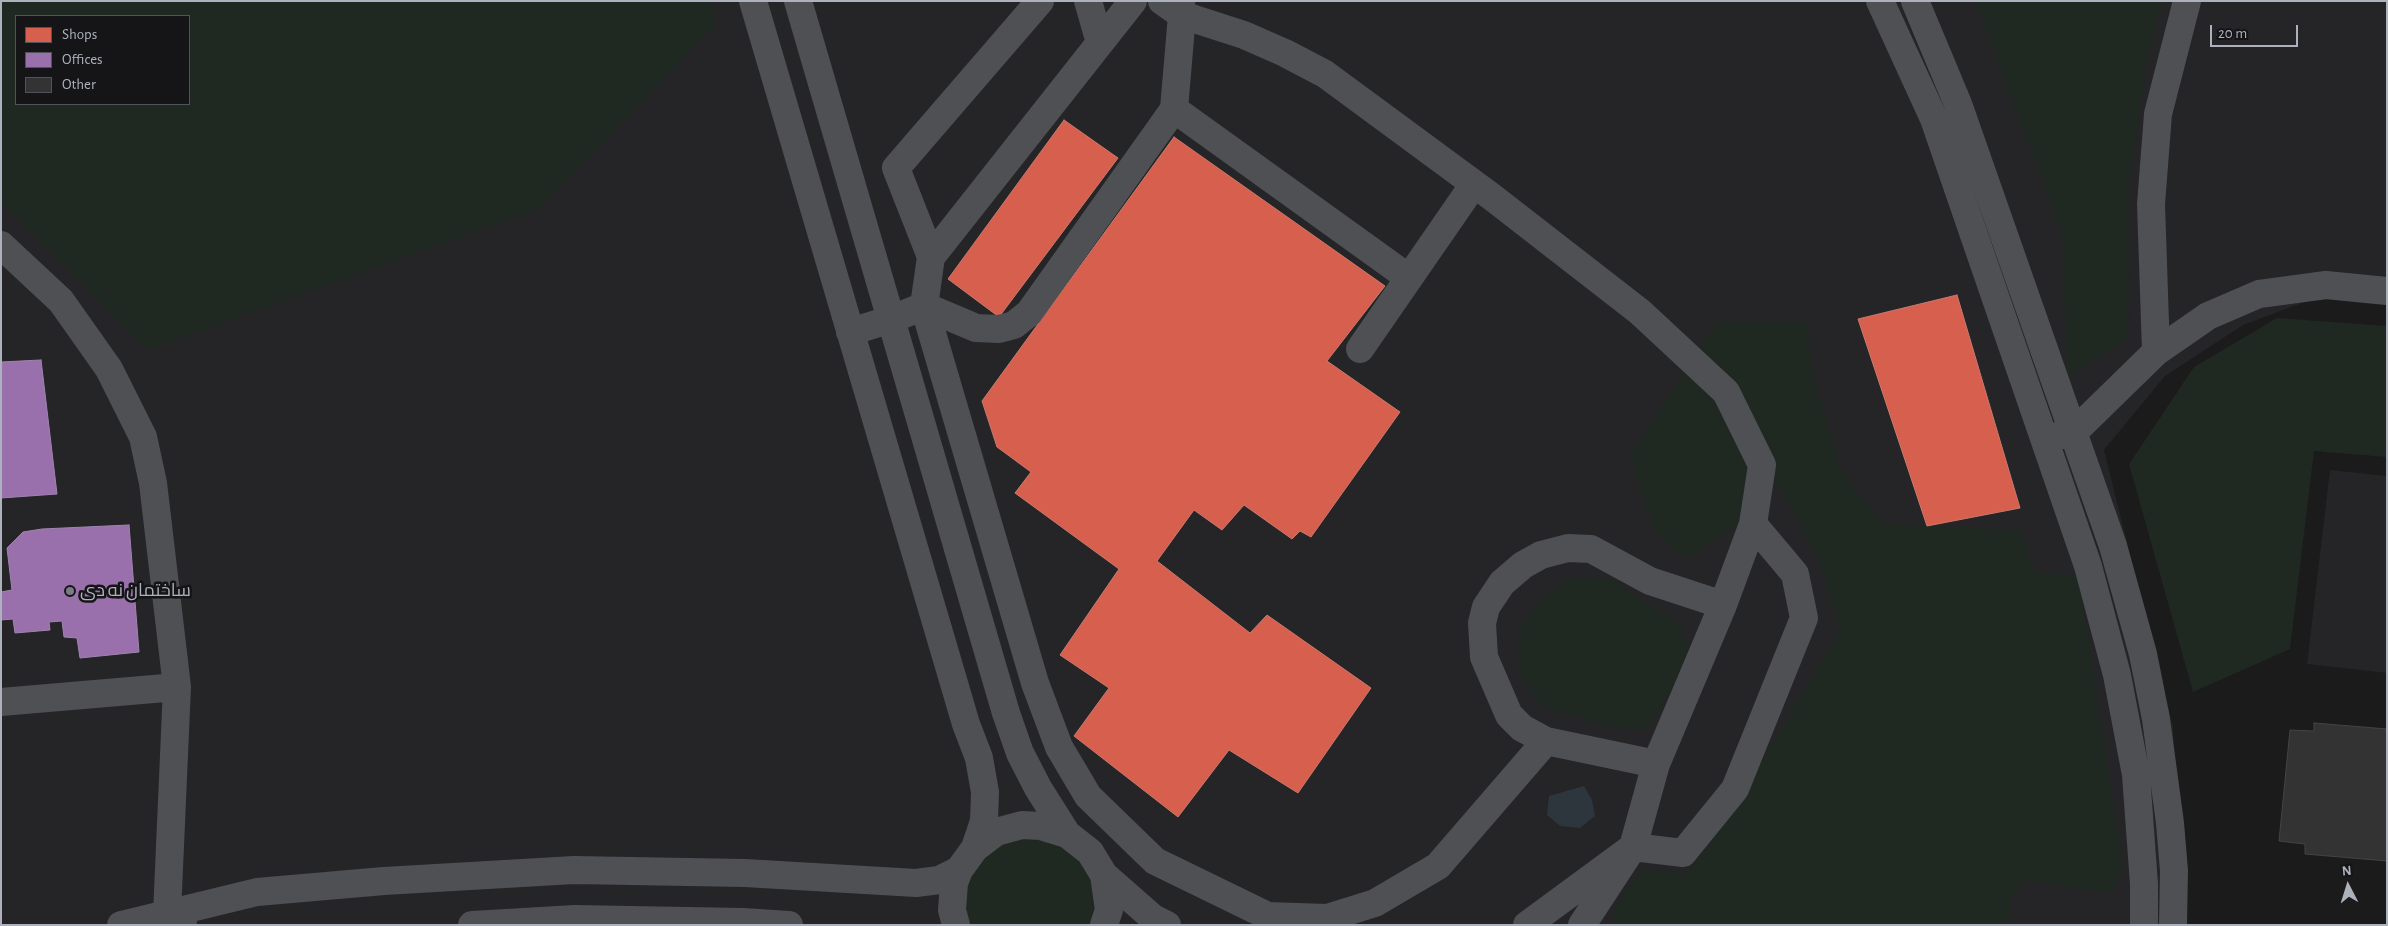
<!DOCTYPE html>
<meta charset="utf-8">
<style>
body{margin:0}
#map{position:relative;width:2388px;height:926px;overflow:hidden;background:#1b1b1b;font-family:"Alegreya Sans",sans-serif}
canvas{display:block}
.frame{position:absolute;inset:0;border:2px solid #acb1bb;pointer-events:none}
.legend{position:absolute;left:15px;top:15px;width:175px;height:90px;box-sizing:border-box;background:#151417;border:1px solid #515359;margin:0;padding:6px 9px;list-style:none;font-size:15px;color:#acb1bb}
.legend li{display:flex;align-items:center;gap:10px;height:25px}
.legend b{width:25px;border:1px solid #515359}
.north{position:absolute;left:2323px;top:861px;width:50px;height:50px;-webkit-text-stroke:4px #151417;paint-order:stroke;rotate:355deg;font-size:14px;font-weight:700;line-height:20px;text-align:center;color:#acb1bb}
.north::after{content:'';display:block;margin:auto;width:18px;height:22px;background:#acb1bb;clip-path:polygon(50% 0,100% 100%,50% 72%,0 100%)}
.scale{position:absolute;left:2210px;top:25px;width:88px;height:22px;box-sizing:border-box;border:2px solid #acb1bb;border-top:0;padding-left:6px;font-size:15px;line-height:18px;white-space:nowrap;color:#acb1bb;-webkit-text-stroke:4px #151417;paint-order:stroke}
</style>
<div id="map">
<canvas width="2388" height="926"></canvas>
<div class="frame"></div>
<ul class="legend">
<li><b style="height:14px;background:#d6604d"></b>Shops</li>
<li><b style="height:14px;background:#9970ab"></b>Offices</li>
<li><b style="height:14px;background:#333"></b>Other</li>
</ul>
<div class="north">N</div>
<div class="scale">20 m</div>
</div>
<script>
const context = document.querySelector('canvas').getContext('2d');
context.lineJoin = 'round';
function paint(path, color) {
  context.fillStyle = color;
  context.fill(path, 'evenodd');
}
function shape(rows) {
  const path = new Path2D();
  for (const r of rows) {
    path.moveTo(r[0], r[1]);
    for (let i = 2; i < r.length; i += 2) path.lineTo(r[i], r[i + 1]);
  }
  return path;
}
function trace(path, color, width, dash) {
  context.strokeStyle = color;
  context.lineWidth = width;
  context.lineCap = dash ? 'butt' : 'round';
  context.setLineDash(dash || []);
  context.stroke(path);
}
function label(font, color, halo, rows, align = 'center') {
  context.font = font + ' "Alegreya Sans",Cairo,sans-serif';
  context.lineWidth = 5;
  context.setLineDash([]);
  context.textBaseline = 'middle';
  context.strokeStyle = halo;
  context.fillStyle = color;
  for (const [text, x, y, turn = 0] of rows) {
    context.save();
    context.translate(x, y);
    context.rotate((+turn || 0) * Math.PI / 180);
    context.textAlign = isNaN(turn) ? turn : align;
    if (halo) context.strokeText(text, 0, 0);
    context.fillText(text, 0, 0);
    context.restore();
  }
}
const built = shape([
 [1,1,2387,1,2387,287,2305,302,2243,325,2165,376,2104,450,2173,727,2184,925,1,925],
 [16,16,189,16,189,104,16,104],
 [2330,470,2387,476,2387,673,2307,664]
]);
const green = shape([
 [1,1,711,1,717,24,538,209,148,350,1,202],
 [16,16,189,16,189,104,16,104],
 [1975,1,2162,1,2148,55,2129,186,2128,338,2067,376,2062,233],
 [2277,318,2387,326,2387,457,2314,451,2290,649,2193,692,2129,464,2194,367],
 [1717,322,1806,322,1814,378,1841,468,1881,523,2019,530,2035,572,2079,576,2123,866,2112,894,2023,880,2011,899,2008,925,1612,925,1615,906,1642,869,1687,874,1732,812,1840,629,1818,558,1775,479,1739,525,1684,560,1653,528,1630,456],
 [1570,577,1609,578,1681,625,1688,653,1670,692,1647,731,1599,725,1542,705,1521,676,1517,635,1539,601],
 [1030,835,1072,849,1096,885,1098,907,1093,925,968,925,964,907,965,886,989,849]
]);
const water = shape([
 [1584,786,1592,800,1595,816,1580,828,1560,826,1547,815,1549,796]
]);
const shops = shape([
 [1064,120,1118,158,999,317,948,279,1064,120],
 [1174,137,1385,286,1327,361,1400,412,1311,537,1300,531,1292,539,1244,505,1222,530,1194,510,1157,561,1250,633,1267,615,1371,688,1298,793,1229,750,1178,817,1074,736,1109,688,1060,655,1119,569,1015,493,1031,472,997,447,982,401,1174,137],
 [1957,295,2020,508,1927,526,1858,319,1957,295]
]);
const offices = shape([
 [41,360,57,494,1,498,1,362,41,360],
 [129,525,139,652,80,658,77,638,64,637,62,621,49,622,50,630,15,633,13,619,1,620,1,592,12,590,7,548,23,532,42,529,129,525]
]);
const building = shape([
 [2314,723,2387,729,2387,861,2305,854,2305,844,2279,841,2290,730,2314,731,2314,723]
]);
const minor = shape([
 [753,1,966,724,979,758,985,792,984,821,975,848],
 [798,1,1006,713,1020,753,1038,788,1067,834],
 [1088,1,1100,43],
 [1133,1,931,257,924,306,1035,683,1059,747,1088,796,1155,861,1268,916,1327,918,1375,903,1438,866,1546,741,1522,728,1509,715,1484,657,1482,623,1486,607,1502,583,1523,565,1541,555,1568,548,1591,549,1650,581,1723,605,1656,764,1633,847,1582,925],
 [1162,1,1182,15,1244,35,1285,53,1325,74,1492,197,1640,312,1726,392,1762,465,1753,524,1723,605],
 [1880,1,1934,119,2088,566,2117,675,2136,775,2144,884,2144,925],
 [1915,1,1958,104,2113,546,2143,654,2156,719,2170,823,2174,871,2173,925],
 [1174,109,1409,278],
 [1,245,61,301,109,369,143,437,153,483,177,687,167,914,183,921],
 [931,257,896,168,1040,1],
 [850,332,892,319,924,306,976,328,999,329,1014,325,1029,313,1174,109,1182,15,1181,1],
 [1360,349,1474,184],
 [2156,352,2151,204,2158,114,2187,1],
 [2057,436,2073,433,2156,352,2208,316,2259,294,2326,285,2387,291],
 [1,702,177,687],
 [1546,741,1656,764],
 [1104,875,1153,918,1167,925],
 [121,925,257,892,384,881,574,870,745,873,916,883,939,880,959,870],
 [472,925,575,919,743,922,789,925],
 [956,925,952,910,954,883,959,870,975,848,996,832,1022,825,1041,826,1067,834,1090,852,1104,875,1109,910,1104,925],
 [1527,925,1633,847,1683,853,1735,789,1804,618,1795,574,1753,524]
]);
const markers = [
 [70,591,5,"#797c83"]
];
const poiNames = [
 ["ساختمان نه دی",80,591]
];
paint(built, '#252427');
paint(green, '#202822');
paint(water, '#2d363d');
paint(shops, '#d6604d');
trace(shops, '#c9786e', 1);
paint(offices, '#9970ab');
trace(offices, '#9f84b0', 1);
paint(building, '#333');
trace(building, '#434447', 1);
trace(minor, '#4e5054', 28);
for (const [x, y, r, color] of markers) {
  const dot = new Path2D();
  dot.arc(x, y, r, 0, 2 * Math.PI);
  context.fillStyle = color;
  context.fill(dot);
  trace(dot, '#151417', 2);
}
label('18px', '#acb1bb', '#151417', poiNames, 'left');
</script>
